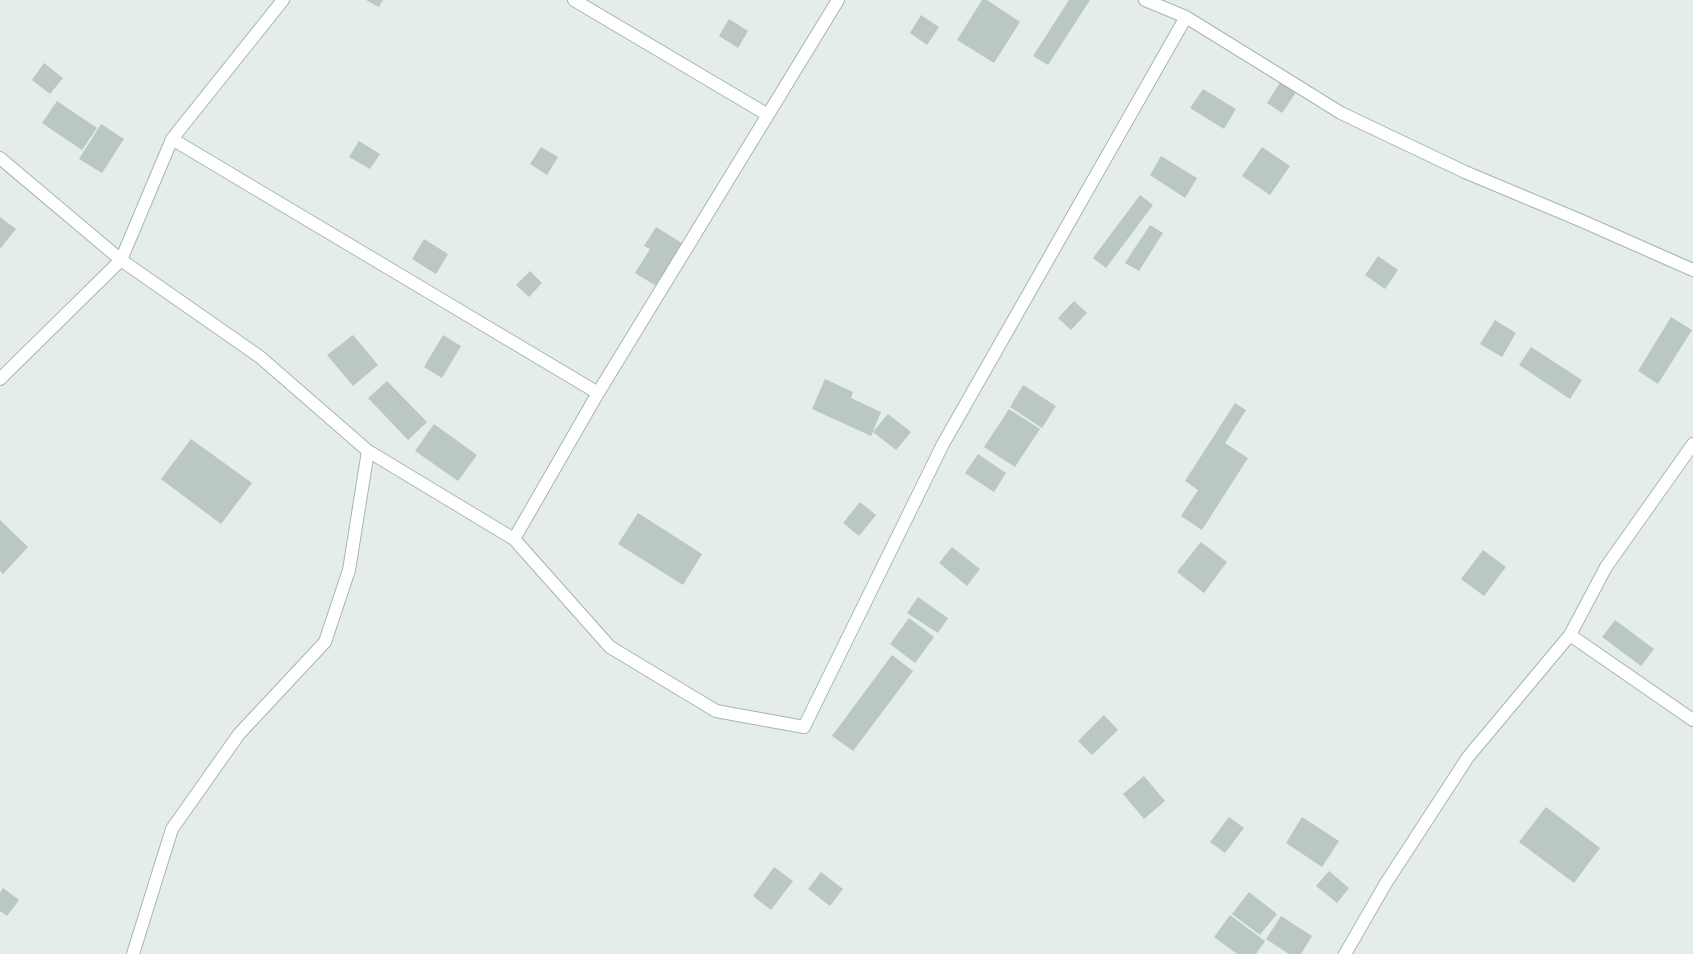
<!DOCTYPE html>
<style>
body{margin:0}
canvas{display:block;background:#e4edea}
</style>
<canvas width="1693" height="954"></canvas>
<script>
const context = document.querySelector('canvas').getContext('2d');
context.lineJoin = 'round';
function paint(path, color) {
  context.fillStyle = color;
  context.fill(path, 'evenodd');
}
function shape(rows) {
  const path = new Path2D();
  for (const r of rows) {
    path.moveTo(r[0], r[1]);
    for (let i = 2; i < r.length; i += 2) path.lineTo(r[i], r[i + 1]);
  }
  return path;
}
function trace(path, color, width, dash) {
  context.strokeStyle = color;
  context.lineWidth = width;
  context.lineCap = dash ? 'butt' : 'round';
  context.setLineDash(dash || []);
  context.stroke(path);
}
const building = shape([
 [366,0,383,0,379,7],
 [982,0,987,0,1020,22,994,63,957,40],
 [1069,0,1090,0,1048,65,1033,56],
 [921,15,939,27,927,45,910,33],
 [729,19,748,31,738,48,719,36],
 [44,63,63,78,50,94,32,80],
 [1281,81,1297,91,1282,113,1267,103],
 [1203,89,1236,109,1224,129,1190,108],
 [57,101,97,128,82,150,42,123],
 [101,124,124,139,102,173,79,159],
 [359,141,380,154,370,169,349,157],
 [541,147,558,157,547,175,530,164],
 [1262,147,1290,166,1270,195,1242,176],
 [1161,156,1197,178,1185,198,1150,175],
 [1140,195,1153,205,1106,268,1093,258],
 [0,217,16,229,0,249],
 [1150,225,1163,233,1139,271,1125,263],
 [656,227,693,250,666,292,635,273,650,249,644,246],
 [424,239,448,254,436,274,412,259],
 [1378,256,1398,270,1385,289,1365,275],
 [530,271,542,283,529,297,516,285],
 [1074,301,1087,313,1071,330,1058,318],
 [1671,317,1692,330,1658,384,1638,371],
 [1495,320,1516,333,1502,357,1480,344],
 [353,335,378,365,353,386,327,355],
 [443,335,461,346,442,378,424,367],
 [1531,347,1582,380,1570,399,1519,365],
 [825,379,853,392,851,398,881,412,871,436,812,409],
 [387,381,427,422,408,440,368,398],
 [1023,385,1056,406,1042,428,1010,407],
 [1235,403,1246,410,1225,443,1248,458,1202,530,1181,516,1198,490,1185,481],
 [1009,409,1040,429,1015,467,984,447],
 [888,414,911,432,896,450,873,432],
 [434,424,477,455,458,481,415,451],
 [191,439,252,483,221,524,161,479],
 [978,454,1006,473,994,492,965,473],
 [860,502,876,515,859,536,843,523],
 [638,513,702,554,683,585,618,544],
 [0,520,28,547,3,574,0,571],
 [1201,542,1227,562,1204,593,1177,572],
 [952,547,980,569,967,586,939,563],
 [1483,550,1506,567,1484,596,1461,579],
 [918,597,948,618,938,633,907,613],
 [909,618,934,637,915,663,890,644],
 [1615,620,1654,649,1641,666,1602,637],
 [892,655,913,671,853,751,832,736],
 [1104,715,1118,730,1092,755,1078,741],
 [1144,776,1165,801,1144,819,1123,794],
 [1546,807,1600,848,1574,883,1519,842],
 [1229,817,1244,828,1225,853,1210,842],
 [1302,817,1339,841,1322,867,1286,843],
 [774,867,793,881,771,910,753,896],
 [1329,871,1349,888,1337,903,1316,886],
 [821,872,843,889,830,906,808,889],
 [3,888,19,900,7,916,0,911,0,893],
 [1249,892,1277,914,1260,935,1232,914],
 [1230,915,1265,941,1256,954,1237,954,1214,937],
 [1281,916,1312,936,1301,954,1289,954,1266,939]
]);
const minor = shape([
 [574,0,768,115],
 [1145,0,1186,17,1341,113,1465,172,1582,221,1693,270],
 [172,139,598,393],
 [0,158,121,260,260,357,368,451,349,570,325,642,239,734,172,829,133,954],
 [0,379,121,260,172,139,283,0],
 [368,451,514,539,598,393,838,0],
 [514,539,610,647,716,711,804,727,943,444,1186,17],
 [1570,635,1693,720],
 [1345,954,1386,883,1468,757,1570,635,1606,567,1693,444]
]);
paint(building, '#bac7c3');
trace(minor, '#a7b5b2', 14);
trace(minor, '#fff', 12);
</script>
